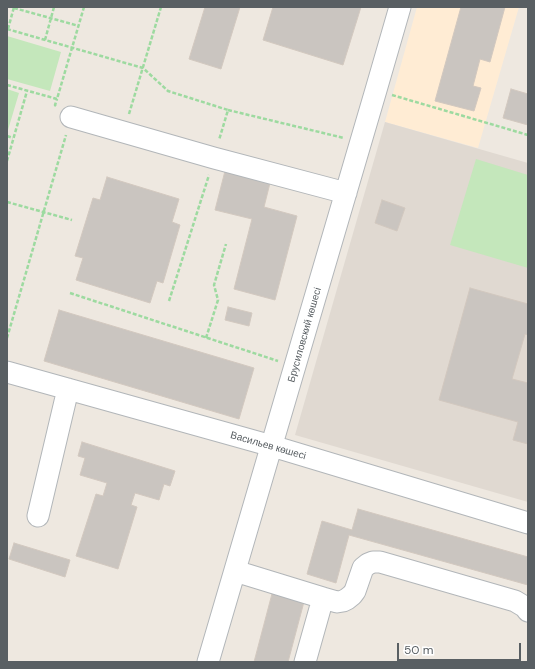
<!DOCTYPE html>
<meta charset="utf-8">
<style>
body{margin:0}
#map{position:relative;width:535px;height:669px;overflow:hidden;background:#eee8e0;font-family:"DM Sans",sans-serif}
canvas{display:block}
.frame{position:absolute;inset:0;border:8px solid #595f63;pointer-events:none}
.scale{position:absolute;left:397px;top:643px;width:124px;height:18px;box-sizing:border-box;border:2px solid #595f63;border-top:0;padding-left:5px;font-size:12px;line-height:14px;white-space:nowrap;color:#595f63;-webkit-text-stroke:3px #fff;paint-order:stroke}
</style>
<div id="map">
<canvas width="535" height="669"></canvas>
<div class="frame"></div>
<div class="scale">50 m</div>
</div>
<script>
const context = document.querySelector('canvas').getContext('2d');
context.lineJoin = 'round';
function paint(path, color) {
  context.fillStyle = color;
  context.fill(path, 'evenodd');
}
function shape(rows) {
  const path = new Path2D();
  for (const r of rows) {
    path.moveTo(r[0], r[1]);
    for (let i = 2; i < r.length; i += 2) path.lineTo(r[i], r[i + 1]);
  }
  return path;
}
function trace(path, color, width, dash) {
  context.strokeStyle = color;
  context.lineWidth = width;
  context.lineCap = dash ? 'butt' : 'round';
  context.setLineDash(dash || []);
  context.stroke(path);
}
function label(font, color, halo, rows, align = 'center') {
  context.font = font + ' "DM Sans",sans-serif';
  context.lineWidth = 3;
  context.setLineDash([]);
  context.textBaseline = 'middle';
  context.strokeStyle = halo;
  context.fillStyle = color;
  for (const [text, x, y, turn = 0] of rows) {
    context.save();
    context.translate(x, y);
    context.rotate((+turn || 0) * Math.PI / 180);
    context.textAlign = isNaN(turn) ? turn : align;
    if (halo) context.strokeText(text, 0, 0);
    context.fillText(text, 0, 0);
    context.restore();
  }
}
const commercial = shape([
 [417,7,519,7,478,148,385,122]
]);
const education = shape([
 [385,122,528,163,528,502,295,435]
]);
const green = shape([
 [7,36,61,52,50,91,7,79],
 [7,89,19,93,8,130,7,130],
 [476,159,528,175,528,268,450,245]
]);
const building = shape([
 [205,7,240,7,221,69,189,59,205,7],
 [273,7,361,7,343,65,263,40,273,7],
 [461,7,505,7,490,62,480,59,473,86,481,88,474,111,435,101,461,7],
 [511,89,528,94,528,125,503,118,511,89],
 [225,171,270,183,264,207,297,216,275,300,234,289,252,219,215,210,225,171],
 [107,177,179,199,172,222,180,225,163,283,157,281,150,303,76,280,83,258,75,256,93,198,100,200,107,177],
 [382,200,405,208,397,231,375,223,382,200],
 [470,288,528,304,528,335,525,334,512,379,528,383,528,444,513,440,518,422,439,400,470,288],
 [228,307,252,313,249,326,225,320,228,307],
 [59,310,254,368,239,419,44,361,59,310],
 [82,442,175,471,170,486,164,484,159,500,135,493,131,505,137,507,118,569,76,556,96,494,103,496,107,483,80,475,85,458,78,456,82,442],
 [358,509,528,557,528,585,349,535,336,583,307,574,322,521,352,530,358,509],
 [14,543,70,560,65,577,9,559,14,543],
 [273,590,305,598,288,662,254,662,273,590]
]);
const path = shape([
 [14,8,79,26],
 [7,29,143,68,168,91,228,110,219,140],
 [8,29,14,7],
 [45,40,54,7],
 [7,85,57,99,84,7],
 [392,95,528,135],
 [56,106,55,105,57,99],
 [228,110,344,138],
 [129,114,161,7],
 [7,136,13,138],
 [7,161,27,91],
 [7,202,72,220],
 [70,293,278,361],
 [169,301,209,175],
 [7,338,66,135],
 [206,338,218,300,214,285,226,244]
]);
const minor = shape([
 [71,117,214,158,346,193],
 [7,372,272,446,528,523],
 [38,516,68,389],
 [235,571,323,598,305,662],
 [323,598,337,602,343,601,347,599,352,595,355,591,363,568,368,564,373,562,380,562,515,601,525,607,528,611],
 [208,662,376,90,400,7]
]);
const streetNames = [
 ["Брусиловский көшесі",305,335,-74],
 ["Васильев көшесі",268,446,16]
];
paint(commercial, '#ffecd4');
paint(education, '#e0d9d1');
paint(green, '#c4e7bb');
paint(building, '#cac5c0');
trace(building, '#d2c8bf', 1);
trace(minor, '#b2b6b9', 23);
trace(path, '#9ddaa0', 2.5, [4, 2]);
trace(minor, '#fff', 21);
label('10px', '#595f63', '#fff', streetNames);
</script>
